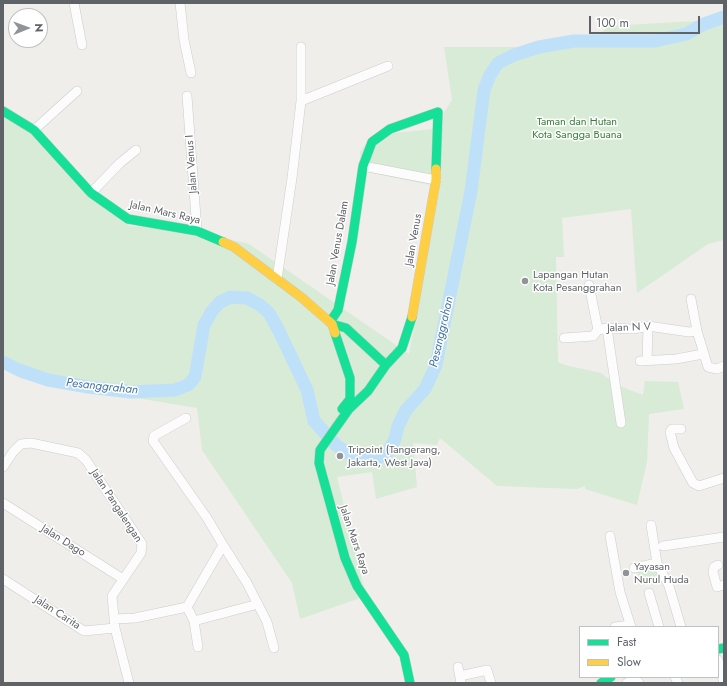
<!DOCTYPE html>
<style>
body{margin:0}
#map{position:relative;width:727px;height:686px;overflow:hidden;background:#efeeea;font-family:Jost,sans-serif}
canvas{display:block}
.frame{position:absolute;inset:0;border:4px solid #5f6368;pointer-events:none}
.legend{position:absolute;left:579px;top:626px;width:140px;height:52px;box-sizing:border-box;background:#fff;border:1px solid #bfc1c3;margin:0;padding:5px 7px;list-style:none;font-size:12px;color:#5f6368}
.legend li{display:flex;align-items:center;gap:8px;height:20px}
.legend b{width:20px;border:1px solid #bfc1c3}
.north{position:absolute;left:8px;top:8px;width:40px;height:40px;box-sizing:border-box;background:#fff;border:1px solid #bfc1c3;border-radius:50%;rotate:89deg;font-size:11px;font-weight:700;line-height:16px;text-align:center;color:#5f6368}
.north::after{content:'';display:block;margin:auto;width:14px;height:18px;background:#919496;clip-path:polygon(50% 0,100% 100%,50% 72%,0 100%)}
.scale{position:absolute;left:589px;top:16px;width:111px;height:18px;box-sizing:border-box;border:2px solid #5f6368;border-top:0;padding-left:5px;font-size:12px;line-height:14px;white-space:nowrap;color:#5f6368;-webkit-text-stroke:3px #fff;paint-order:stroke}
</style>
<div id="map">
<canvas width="727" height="686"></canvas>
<div class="frame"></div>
<ul class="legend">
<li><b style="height:5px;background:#16e098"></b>Fast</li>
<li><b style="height:5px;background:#ffcf43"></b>Slow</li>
</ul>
<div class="north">N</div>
<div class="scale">100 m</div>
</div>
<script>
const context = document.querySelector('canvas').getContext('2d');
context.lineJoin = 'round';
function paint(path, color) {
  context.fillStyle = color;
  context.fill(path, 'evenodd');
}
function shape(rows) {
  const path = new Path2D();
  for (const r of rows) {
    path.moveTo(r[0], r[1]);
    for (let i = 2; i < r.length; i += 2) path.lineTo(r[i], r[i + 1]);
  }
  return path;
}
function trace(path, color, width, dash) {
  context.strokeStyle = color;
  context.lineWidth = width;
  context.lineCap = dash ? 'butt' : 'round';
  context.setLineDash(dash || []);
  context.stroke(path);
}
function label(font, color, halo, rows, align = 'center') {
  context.font = font + ' Jost,sans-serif';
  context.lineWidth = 3;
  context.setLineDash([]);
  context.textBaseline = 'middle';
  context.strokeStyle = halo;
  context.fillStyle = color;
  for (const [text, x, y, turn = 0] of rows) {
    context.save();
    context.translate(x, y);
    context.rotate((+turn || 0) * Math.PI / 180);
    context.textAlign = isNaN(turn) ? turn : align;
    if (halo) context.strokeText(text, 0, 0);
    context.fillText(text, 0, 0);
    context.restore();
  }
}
const green = shape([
 [724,17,724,240,708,244,637,293,631,209,562,218,564,257,556,257,558,362,565,365,601,373,615,384,643,395,645,381,678,382,684,409,649,414,647,462,637,505,585,489,585,486,577,489,497,486,440,438,437,445,413,443,417,487,376,499,372,472,337,477,366,596,300,619,292,583,202,450,197,408,22,379,3,367,3,115,24,124,130,226,196,231,249,244,409,354,440,187,362,171,360,152,373,135,433,129,452,100,444,47,537,47,574,41,592,41,609,26,714,20],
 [656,564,658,576,639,580,637,568]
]);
const river = shape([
 [3,362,19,370,48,380,88,387,131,392,175,390,188,385,195,377,204,325,212,311,220,302,231,297,247,298,260,305,269,313,279,331,307,390,314,421,336,445,355,458,378,458,388,452,395,439,398,426,406,410,425,389,436,365,471,191,484,90,490,75,498,63,514,55,539,47,574,41,655,41,686,34,704,24,724,17]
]);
const street = shape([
 [74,3,82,45],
 [180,3,184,40,191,73],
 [187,96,197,231],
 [301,101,388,66],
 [34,130,77,91],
 [363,166,436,180],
 [91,193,120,163,136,150],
 [277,279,292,178,301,101,301,47],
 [589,285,598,330],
 [691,299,697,331,708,367,717,369,724,366],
 [607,328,621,423],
 [564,338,593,336,598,330,607,328,633,329,648,326,689,332,697,331],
 [640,361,676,359,703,354],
 [647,361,648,326],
 [681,429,672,429,670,432,674,448,693,483,699,486,724,478],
 [3,467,13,452,21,444,31,443,78,453,86,460,142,544,141,553,112,596,115,628,129,683],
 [3,503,123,579],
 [651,525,657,563,669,586,681,627],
 [610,536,620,592,631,627],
 [223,545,247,583,267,622,274,648],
 [663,546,724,537],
 [718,565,714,567,713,572,717,587,724,585],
 [634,568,657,563],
 [3,579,84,631,115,628],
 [649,593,659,627],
 [187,607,194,621,198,647],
 [114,619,135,618,187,607,223,545,207,518,153,441,154,436,186,418],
 [194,621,258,604],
 [615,627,630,625],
 [718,660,724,683],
 [458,667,461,683],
 [460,676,487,670,491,683],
 [675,677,678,683],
 [627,683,635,679,639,683]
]);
const fast = shape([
 [3,111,34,130,91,193,128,219,197,231,223,242],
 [330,322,338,310,352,242,363,166,372,142,390,129,438,112,436,169],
 [332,324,346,328,386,365],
 [335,333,350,378,350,399,342,409],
 [718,649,724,648],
 [410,683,404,655,357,586,345,558,319,463,320,450,349,409,368,391,386,365,402,348,412,317],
 [601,683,611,677]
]);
const slow = shape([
 [223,242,234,247,301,297,332,324,335,333],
 [412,317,436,180,436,169]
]);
const markers = [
 [525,281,4,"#919496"],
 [340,456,4,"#919496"],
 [626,573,4,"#919496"]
];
const parkNames = [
 ["Taman dan Hutan",577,122],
 ["Kota Sangga Buana",577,135]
];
const streetNames = [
 ["Jalan Venus I",192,164,-94],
 ["Jalan Mars Raya",165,213,13],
 ["Jalan Venus",414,240,-80],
 ["Jalan Venus Dalam",338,243,-80],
 ["Jalan N V",629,328,-2],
 ["Jalan Pangalengan",116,506,57],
 ["Jalan Mars Raya",354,540,71],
 ["Jalan Dago",63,541,32],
 ["Jalan Carita",57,613,33]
];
const poiNames = [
 ["Lapangan Hutan",533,275],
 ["Kota Pesanggrahan",533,288],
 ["Tripoint (Tangerang,",348,450],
 ["Jakarta, West Java)",348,463],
 ["Yayasan",634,567],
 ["Nurul Huda",634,580]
];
const waterNames = [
 ["Pesanggrahan",442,332,-77],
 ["Pesanggrahan",102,387,6]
];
paint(green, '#d8ebd6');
trace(river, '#bfe0f9', 13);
trace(street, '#cbcccc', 10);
trace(fast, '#cacacb', 10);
trace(slow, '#cacacb', 10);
trace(street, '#fdfcfc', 9);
trace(fast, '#16e098', 9);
trace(slow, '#ffcf43', 9);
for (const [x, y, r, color] of markers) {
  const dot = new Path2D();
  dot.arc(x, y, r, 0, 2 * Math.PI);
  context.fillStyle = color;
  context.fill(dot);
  trace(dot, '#fff', 1.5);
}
label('11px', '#348238', '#fff', parkNames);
label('11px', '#5f6368', '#fff', streetNames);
label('11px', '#5f6368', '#fff', poiNames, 'left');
label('italic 12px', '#4174aa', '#fff', waterNames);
</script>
